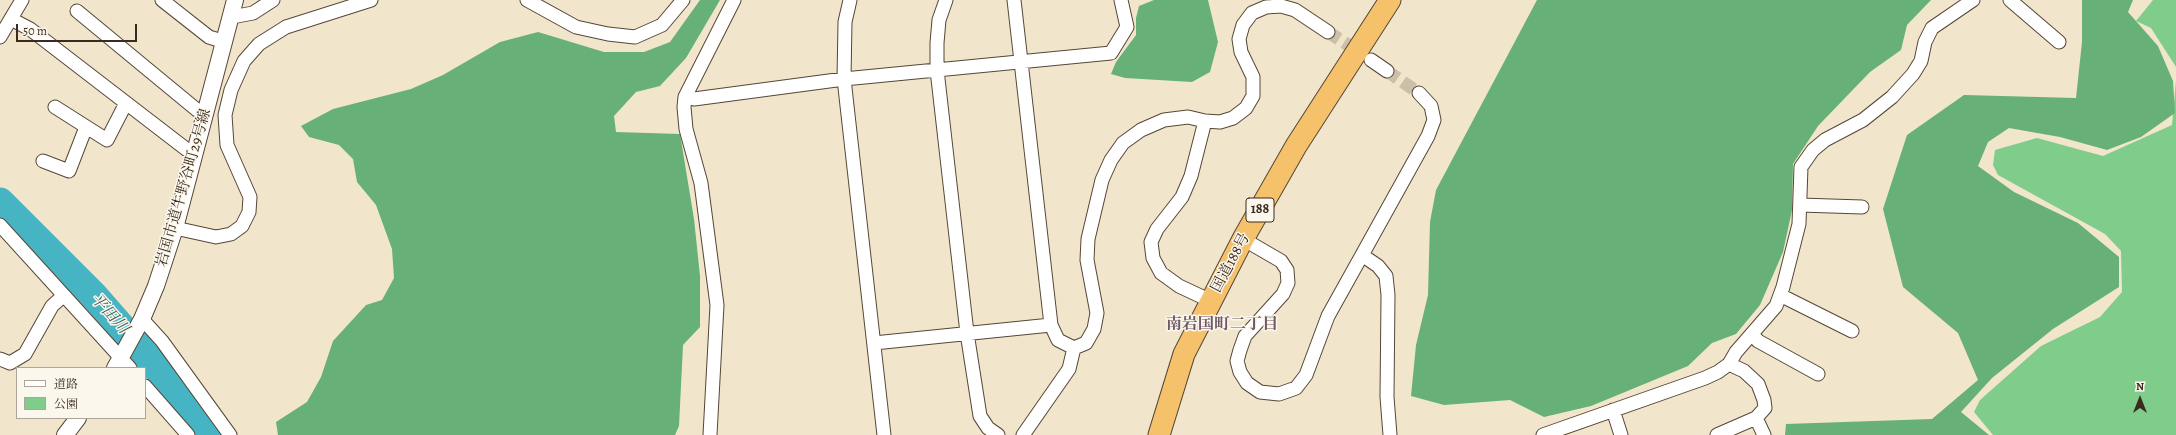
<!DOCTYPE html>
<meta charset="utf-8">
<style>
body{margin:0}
#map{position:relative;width:2176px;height:435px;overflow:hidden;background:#f1e6cb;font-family:Alegreya,"Noto Serif JP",serif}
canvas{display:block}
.legend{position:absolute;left:16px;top:367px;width:130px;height:52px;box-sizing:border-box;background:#fbf7ec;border:1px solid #aea59a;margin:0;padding:5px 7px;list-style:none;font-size:12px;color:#3b2a1e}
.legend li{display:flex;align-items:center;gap:8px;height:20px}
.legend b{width:20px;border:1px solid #aea59a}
.north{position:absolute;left:2120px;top:379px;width:40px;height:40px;-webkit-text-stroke:3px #fbf7ec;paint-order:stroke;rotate:0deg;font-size:11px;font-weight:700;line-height:16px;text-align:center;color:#3b2a1e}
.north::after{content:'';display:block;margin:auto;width:14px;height:18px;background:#3b2a1e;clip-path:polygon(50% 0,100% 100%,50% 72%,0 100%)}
.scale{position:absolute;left:16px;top:24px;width:121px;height:18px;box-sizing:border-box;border:2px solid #3b2a1e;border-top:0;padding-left:5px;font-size:12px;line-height:14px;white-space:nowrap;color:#3b2a1e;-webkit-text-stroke:3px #fbf7ec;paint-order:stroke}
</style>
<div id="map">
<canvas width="2176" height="435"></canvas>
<ul class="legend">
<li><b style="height:5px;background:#fff"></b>道路</li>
<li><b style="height:11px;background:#7fcc8b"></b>公園</li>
</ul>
<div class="north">N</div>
<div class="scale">50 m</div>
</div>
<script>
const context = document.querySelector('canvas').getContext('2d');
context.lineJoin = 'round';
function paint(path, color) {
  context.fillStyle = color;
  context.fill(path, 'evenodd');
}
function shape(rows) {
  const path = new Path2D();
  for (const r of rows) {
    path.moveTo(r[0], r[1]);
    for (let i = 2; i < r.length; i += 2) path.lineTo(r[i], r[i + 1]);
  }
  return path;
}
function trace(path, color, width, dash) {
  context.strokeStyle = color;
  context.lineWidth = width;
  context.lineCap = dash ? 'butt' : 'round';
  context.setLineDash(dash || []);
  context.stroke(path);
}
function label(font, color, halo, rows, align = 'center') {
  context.font = font + ' Alegreya,"Noto Serif JP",serif';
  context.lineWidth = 3;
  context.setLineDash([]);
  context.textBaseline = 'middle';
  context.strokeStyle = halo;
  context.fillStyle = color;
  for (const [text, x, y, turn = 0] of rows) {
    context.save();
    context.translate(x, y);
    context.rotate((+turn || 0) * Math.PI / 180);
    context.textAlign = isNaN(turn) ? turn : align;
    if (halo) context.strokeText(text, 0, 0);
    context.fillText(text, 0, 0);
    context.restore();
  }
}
const green = shape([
 [2153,0,2176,0,2176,67,2151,28,2136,21],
 [2176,81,2176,435,1993,435,1974,412,1980,400,2041,346,2100,317,2122,292,2121,251,2105,234,1998,175,1993,165,1995,150,2037,138,2103,156,2172,125]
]);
const forest = shape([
 [700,0,720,0,686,58,660,86,636,92,614,116,616,132,680,134,694,219,700,276,700,327,683,345,679,426,675,435,278,435,276,422,307,402,321,377,333,341,366,305,382,300,394,278,392,249,376,205,357,182,353,159,339,145,309,137,301,126,333,109,411,89,443,75,500,42,538,32,604,52,644,52,670,42],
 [1154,0,1208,0,1218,42,1210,72,1192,82,1125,78,1111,74,1116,62,1136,35,1136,18,1139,6],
 [1537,0,1931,0,1907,25,1901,50,1870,72,1818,126,1793,164,1792,210,1783,252,1760,305,1736,334,1712,343,1688,366,1591,406,1544,417,1510,400,1444,405,1411,396,1416,345,1428,295,1430,222,1436,190],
 [2082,0,2133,0,2128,12,2158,46,2173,81,2175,113,2141,137,2107,150,2060,137,2009,128,1988,142,1978,166,2014,192,2078,223,2119,257,2119,287,2053,329,1992,378,1961,412,1989,435,1785,435,1786,424,1932,419,1978,380,1958,333,1903,287,1883,209,1907,135,1964,95,2076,98,2082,42]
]);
const river = shape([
 [0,202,94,296,157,368,190,408,207,435]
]);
const minorTunnel = shape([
 [1328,32,1364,55],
 [1387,71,1419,93]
]);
const minor = shape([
 [162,0,209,37,225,42],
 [527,0,576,27,608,34,635,37,662,25,683,0],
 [850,0,845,22,844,79,884,435],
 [946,0,939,20,937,43,937,70,967,333,980,416,988,428,998,435],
 [1014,0,1051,325,1058,340,1074,348,1086,343,1094,329,1097,313,1087,260,1088,239,1102,180,1111,160,1123,143,1141,130,1164,120,1188,117,1205,121,1191,176,1182,197,1157,229,1151,242,1153,258,1161,273,1179,286,1211,301],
 [2010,0,2059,42],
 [77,11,197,110,206,112],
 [232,17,253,13,273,0],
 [11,19,30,29,186,149,195,152],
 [0,37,22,0],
 [1371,60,1387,71],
 [685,97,694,99,844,79,1111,53,1127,27,1121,0],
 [55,107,107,140,126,103],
 [1205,121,1220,122,1233,118,1246,108,1253,96,1253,77,1241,52,1239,39,1243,25,1252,13,1266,7,1281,6,1295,10,1328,32],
 [43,161,69,171,86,127],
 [1800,205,1862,207],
 [0,225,130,368],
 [175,228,216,237,231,234,242,226,249,212,250,197,227,145,225,115,231,90,244,61,259,44,286,27,371,0],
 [1243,239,1281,261,1287,270,1288,283,1283,294,1245,336,1240,350,1237,361,1240,372,1247,383,1260,392,1279,394,1296,388,1306,375,1328,316,1362,255],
 [1780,295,1852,331],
 [142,319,162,341,230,435],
 [1752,334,1758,341,1818,374],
 [874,343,1051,325],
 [0,359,10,363,25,354,52,306,63,296],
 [145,386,188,435],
 [1613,410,1621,435],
 [1756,418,1764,435],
 [710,435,717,305,701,183,686,129,684,107,685,97,734,0],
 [1023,435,1069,369,1074,348],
 [1390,435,1387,397,1388,295,1386,276,1378,266,1362,255,1428,136,1434,120,1431,106,1419,93],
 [1543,435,1705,378,1718,372,1729,364,1736,352,1776,306,1783,287,1799,224,1801,167,1813,150,1825,140,1863,120,1892,97,1913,74,1921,61,1925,42,1932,28,1973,0],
 [1717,435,1756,418,1765,408,1764,400,1758,384,1744,371,1729,364]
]);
const tertiary = shape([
 [115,368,142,319,156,286,175,228,235,0],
 [65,435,78,418]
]);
const trunk = shape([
 [1159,435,1184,354,1243,239,1296,146,1390,0]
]);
const shields = [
 [1260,210,28]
];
const shieldNames = [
 ["188",1260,210]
];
const streetNames = [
 ["岩国市道牛野谷町29号線",184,188,-74],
 ["国道188号",1231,263,-62]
];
const waterNames = [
 ["平田川",109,314,48]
];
const neighbourhoodNames = [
 ["南岩国町二丁目",1222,325]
];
paint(green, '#7fcc8b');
paint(forest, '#67b077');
trace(river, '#47b4c4', 29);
trace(minorTunnel, '#cdc0a8', 13, [13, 6]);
trace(minor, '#564638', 15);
trace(tertiary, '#564638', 18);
trace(trunk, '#564638', 23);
trace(minor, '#fff', 13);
trace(tertiary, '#fff', 16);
trace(trunk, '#f5c16b', 21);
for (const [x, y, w] of shields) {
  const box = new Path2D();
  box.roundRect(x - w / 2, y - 12, w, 24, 3);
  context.fillStyle = '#fbf7ec';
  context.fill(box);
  trace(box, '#3b2a1e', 1);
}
label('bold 14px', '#3b2a1e', null, shieldNames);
label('15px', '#3b2a1e', '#fbf7ec', streetNames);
label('italic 16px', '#3f5a58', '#fbf7ec', waterNames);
label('bold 16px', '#6e5967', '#fbf7ec', neighbourhoodNames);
</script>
